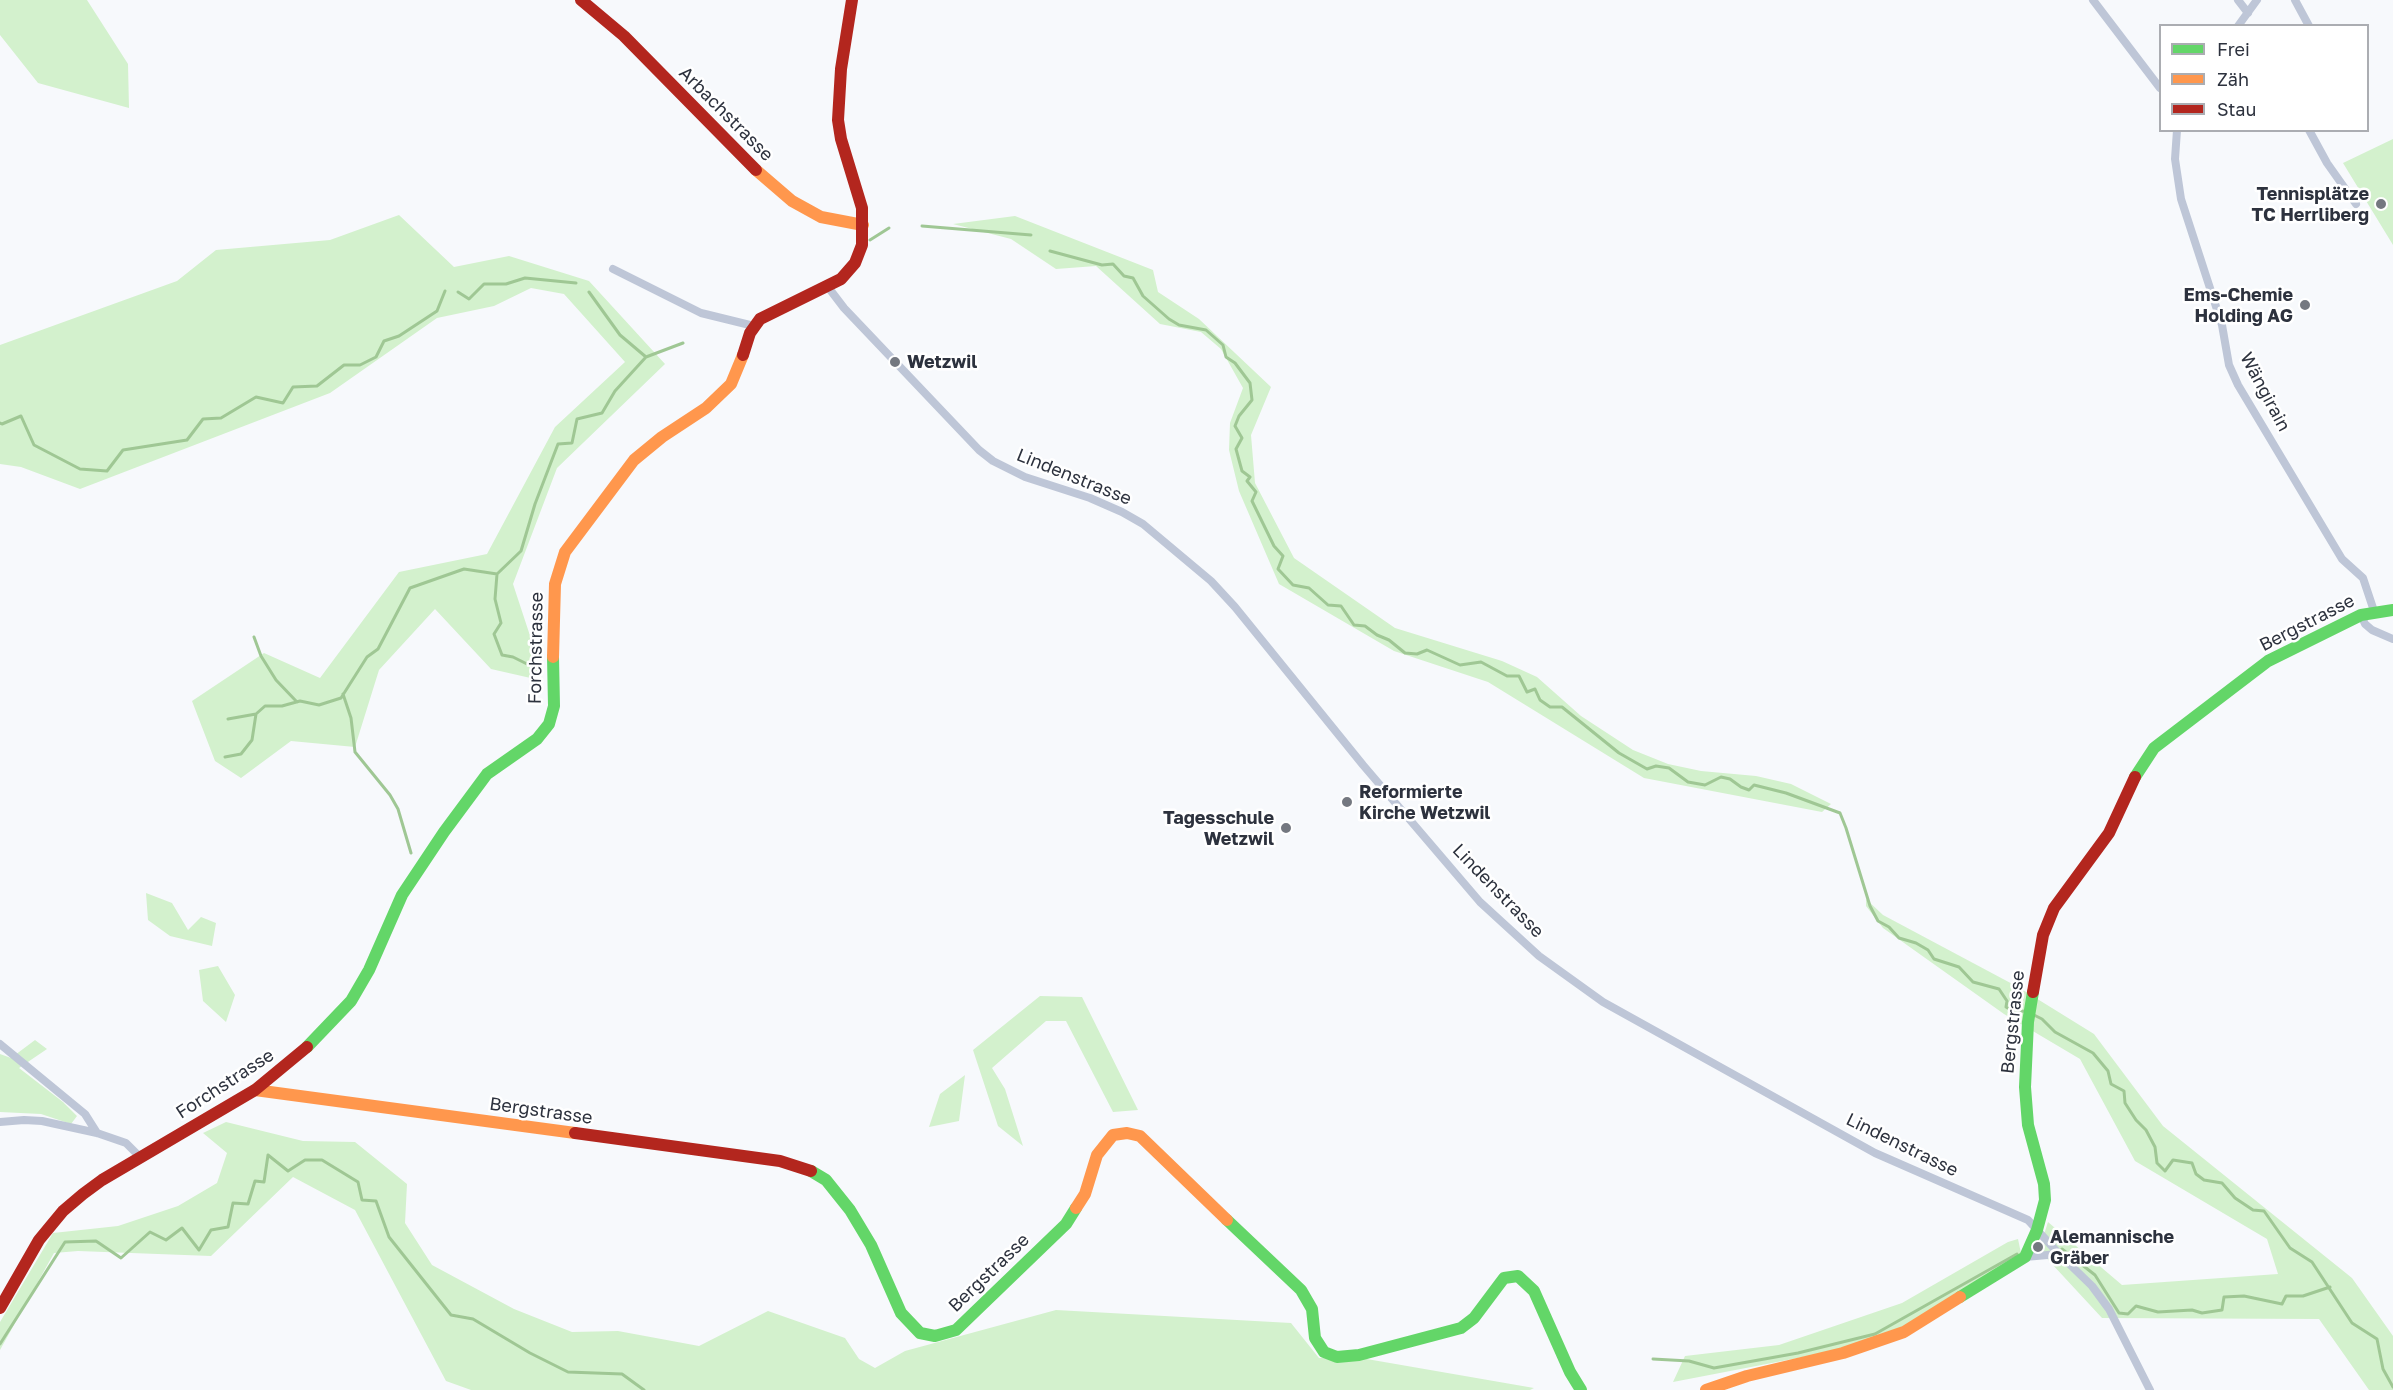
<!DOCTYPE html>
<meta charset="utf-8">
<style>
body{margin:0}
#map{position:relative;width:2393px;height:1390px;overflow:hidden;background:#f7f9fc;font-family:"Golos Text",sans-serif}
canvas{display:block}
.legend{position:absolute;left:2159px;top:24px;width:210px;height:108px;box-sizing:border-box;background:#fff;border:2px solid #abadb2;margin:0;padding:8px 10px;list-style:none;font-size:18px;color:#2d323e}
.legend li{display:flex;align-items:center;gap:12px;height:30px}
.legend b{width:30px;border:2px solid #abadb2}
</style>
<div id="map">
<canvas width="2393" height="1390"></canvas>
<ul class="legend">
<li><b style="height:8px;background:#63d668"></b>Frei</li>
<li><b style="height:8px;background:#ff974d"></b>Zäh</li>
<li><b style="height:8px;background:#b3261e"></b>Stau</li>
</ul>
</div>
<script>
const context = document.querySelector('canvas').getContext('2d');
context.lineJoin = 'round';
function paint(path, color) {
  context.fillStyle = color;
  context.fill(path, 'evenodd');
}
function shape(rows) {
  const path = new Path2D();
  for (const r of rows) {
    path.moveTo(r[0], r[1]);
    for (let i = 2; i < r.length; i += 2) path.lineTo(r[i], r[i + 1]);
  }
  return path;
}
function trace(path, color, width, dash) {
  context.strokeStyle = color;
  context.lineWidth = width;
  context.lineCap = dash ? 'butt' : 'round';
  context.setLineDash(dash || []);
  context.stroke(path);
}
function label(font, color, halo, rows, align = 'center') {
  context.font = font + ' "Golos Text",sans-serif';
  context.lineWidth = 5;
  context.setLineDash([]);
  context.textBaseline = 'middle';
  context.strokeStyle = halo;
  context.fillStyle = color;
  for (const [text, x, y, turn = 0] of rows) {
    context.save();
    context.translate(x, y);
    context.rotate((+turn || 0) * Math.PI / 180);
    context.textAlign = isNaN(turn) ? turn : align;
    if (halo) context.strokeText(text, 0, 0);
    context.fillText(text, 0, 0);
    context.restore();
  }
}
const green = shape([
 [0,0,87,0,128,64,129,108,38,83,0,35],
 [2393,139,2393,245,2343,163],
 [399,215,454,267,509,256,589,281,665,364,557,468,513,584,539,663,535,679,491,669,435,609,379,670,355,747,291,741,241,778,215,761,192,701,264,653,320,678,399,572,487,554,555,427,625,362,564,294,531,288,494,306,437,318,330,393,80,489,21,467,0,464,0,345,177,281,216,250,330,240],
 [1015,216,1153,270,1158,292,1199,319,1271,387,1251,435,1255,483,1294,558,1395,628,1502,661,1537,677,1581,716,1633,750,1668,764,1701,771,1756,776,1791,784,1831,804,1822,812,1644,778,1488,682,1394,651,1279,584,1239,491,1229,450,1230,423,1243,388,1221,349,1201,332,1160,324,1096,266,1056,269,1011,239,953,224],
 [146,893,172,903,188,930,201,917,216,923,212,946,170,936,148,920],
 [1866,899,1883,915,2018,987,2094,1034,2163,1126,2352,1278,2393,1336,2393,1390,2369,1390,2319,1319,2102,1318,2039,1250,2048,1222,2122,1285,2278,1274,2267,1239,2135,1161,2080,1059,2004,1014,1883,928,1866,906],
 [218,966,235,995,226,1022,203,1001,199,970],
 [1040,996,1082,997,1138,1110,1113,1112,1066,1021,1046,1021,992,1068,1005,1089,1023,1146,998,1126,973,1050],
 [35,1040,47,1049,19,1068,63,1102,77,1116,71,1124,41,1114,0,1112,0,1054,11,1058],
 [965,1075,959,1121,929,1127,940,1094],
 [226,1122,303,1141,355,1142,407,1184,405,1223,432,1265,514,1309,572,1332,618,1331,699,1346,768,1311,845,1338,859,1359,875,1368,905,1351,1056,1310,1291,1323,1319,1358,1361,1358,1534,1388,1530,1390,471,1390,446,1381,355,1210,293,1177,211,1256,78,1251,54,1253,0,1350,0,1322,53,1233,118,1226,178,1206,217,1183,227,1153,203,1133],
 [2018,1239,2022,1258,1932,1316,1855,1347,1673,1382,1685,1356,1779,1345,1902,1303,2008,1242]
]);
const stream = shape([
 [922,226,1031,235],
 [870,240,889,228],
 [1050,251,1102,265,1113,264,1124,276,1133,278,1143,296,1169,319,1179,325,1206,330,1223,345,1226,357,1235,363,1250,383,1252,400,1239,416,1235,426,1242,438,1236,449,1242,471,1250,477,1247,481,1256,492,1252,501,1274,546,1283,556,1278,569,1293,585,1309,588,1328,605,1341,606,1354,625,1365,626,1377,635,1389,640,1405,653,1417,654,1427,650,1460,665,1481,662,1507,676,1519,676,1527,692,1535,689,1540,700,1550,707,1562,707,1619,753,1647,769,1656,766,1669,768,1688,782,1705,785,1721,777,1730,779,1741,787,1749,790,1754,785,1786,793,1840,813,1846,828,1870,906,1878,921,1889,927,1899,938,1916,943,1928,950,1934,959,1959,967,1973,982,1999,989,2007,1001,2006,1007,2014,1012,2025,1011],
 [458,292,469,299,484,284,506,284,525,278,576,283],
 [589,292,620,335,646,357],
 [0,423,2,424,21,416,34,445,80,469,107,471,123,450,187,440,203,419,221,418,256,397,283,403,293,387,317,386,344,365,360,365,376,357,384,341,399,336,437,311,445,291],
 [497,574,495,599,501,623,494,634,502,655,513,657,529,665],
 [254,637,261,656,276,680,297,702],
 [343,694,351,718,355,752,390,795,398,809,411,853],
 [228,719,256,714],
 [225,757,241,754,252,740,256,714,265,706,282,706,300,701,319,705,341,698,367,657,378,649,410,588,464,569,497,574,521,551,535,504,558,444,572,443,577,419,602,413,615,391,646,357,683,343],
 [2034,1015,2042,1019,2055,1032,2093,1053,2108,1071,2111,1084,2124,1091,2125,1103,2136,1120,2146,1130,2155,1147,2157,1163,2165,1171,2173,1160,2192,1163,2196,1174,2204,1180,2222,1183,2235,1198,2253,1210,2264,1211,2290,1248,2312,1262,2352,1323,2377,1339,2383,1369,2393,1387],
 [2062,1249,2095,1275,2119,1313,2128,1314,2136,1306,2158,1312,2192,1310,2202,1313,2222,1310,2224,1297,2244,1296,2282,1304,2286,1296,2303,1296,2330,1287],
 [0,1344,65,1242,96,1241,121,1258,150,1232,166,1240,182,1228,199,1250,211,1230,228,1227,233,1203,248,1204,255,1181,264,1182,268,1155,288,1171,305,1160,322,1160,358,1182,362,1200,376,1201,389,1237,451,1315,473,1319,530,1353,568,1372,622,1374,644,1390],
 [1653,1359,1689,1361,1714,1368,1798,1353,1875,1334,2017,1254]
]);
const street = shape([
 [2093,0,2160,88],
 [2238,0,2248,13],
 [2295,0,2309,26],
 [2238,26,2257,0],
 [2177,130,2175,159,2181,199,2222,325,2229,365,2238,385,2342,559,2363,578,2374,611],
 [2309,130,2327,163,2356,204],
 [613,269,701,313,754,326],
 [828,287,844,308,979,450,993,461,1025,477,1090,498,1122,512,1143,524,1211,581,1235,607,1363,765,1480,902,1539,956,1603,1002,1875,1153,2028,1220,2059,1254,2092,1286,2109,1309,2150,1390],
 [2361,615,2365,624,2372,630,2393,639],
 [0,1044,85,1114,97,1133],
 [0,1122,24,1120,42,1121,97,1133,126,1143,140,1157],
 [2025,1257,2059,1254]
]);
const fast = shape([
 [2135,777,2154,748,2268,661,2361,615,2393,610],
 [307,1047,351,1001,369,970,402,895,444,832,487,774,537,739,549,724,554,706,553,657],
 [811,1171,826,1180,850,1210,871,1245,901,1313,920,1333,935,1336,956,1330,1066,1224,1076,1208],
 [1227,1220,1301,1290,1312,1309,1315,1338,1324,1352,1337,1357,1359,1355,1461,1328,1474,1318,1504,1278,1518,1276,1534,1291,1570,1372,1581,1390],
 [1960,1297,2025,1257,2037,1230,2045,1200,2044,1184,2028,1125,2025,1087,2028,1022,2033,992]
]);
const slow = shape([
 [756,170,792,201,821,217,863,225],
 [553,657,555,584,565,552,634,460,662,437,706,408,731,384,743,355],
 [255,1090,575,1133],
 [1076,1208,1085,1194,1097,1155,1113,1135,1127,1133,1140,1136,1227,1220],
 [1706,1390,1747,1376,1843,1353,1904,1332,1960,1297]
]);
const jam = shape([
 [581,0,624,36,756,170],
 [743,355,750,333,760,319,841,279,855,263,862,245,862,208,841,139,838,120,841,69,852,0],
 [2033,992,2043,935,2054,908,2109,833,2135,777],
 [575,1133,780,1161,811,1171],
 [0,1308,39,1240,63,1211,83,1194,102,1180,255,1090,307,1047]
]);
const markers = [
 [2381,204,6,"#747880"],
 [2305,305,6,"#747880"],
 [895,362,6,"#747880"],
 [1347,802,6,"#747880"],
 [1286,828,6,"#747880"],
 [2038,1247,6,"#747880"]
];
const streetNames = [
 ["Arbachstrasse",726,114,45],
 ["Wängirain",2265,392,62],
 ["Lindenstrasse",1074,477,22],
 ["Bergstrasse",2307,623,-27],
 ["Forchstrasse",536,648,-89],
 ["Lindenstrasse",1498,891,46],
 ["Bergstrasse",2013,1022,-84],
 ["Forchstrasse",225,1084,-33],
 ["Bergstrasse",541,1111,8],
 ["Lindenstrasse",1902,1145,26],
 ["Bergstrasse",989,1273,-44]
];
const poiNames = [
 ["Tennisplätze",2369,194],
 ["TC Herrliberg",2369,215],
 ["Ems-Chemie",2293,295],
 ["Holding AG",2293,316],
 ["Wetzwil",907,362,"left"],
 ["Reformierte",1359,792,"left"],
 ["Kirche Wetzwil",1359,813,"left"],
 ["Tagesschule",1274,818],
 ["Wetzwil",1274,839],
 ["Alemannische",2050,1237,"left"],
 ["Gräber",2050,1258,"left"]
];
paint(green, '#d3f1cd');
trace(stream, '#9fc794', 3);
trace(street, '#bec6d7', 8);
trace(fast, '#63d668', 12);
trace(slow, '#ff974d', 12);
trace(jam, '#b3261e', 12);
for (const [x, y, r, color] of markers) {
  const dot = new Path2D();
  dot.arc(x, y, r, 0, 2 * Math.PI);
  context.fillStyle = color;
  context.fill(dot);
  trace(dot, '#fff', 2);
}
label('18px', '#2d323e', '#fff', streetNames);
label('bold 18px', '#2d323e', '#fff', poiNames, 'right');
</script>
